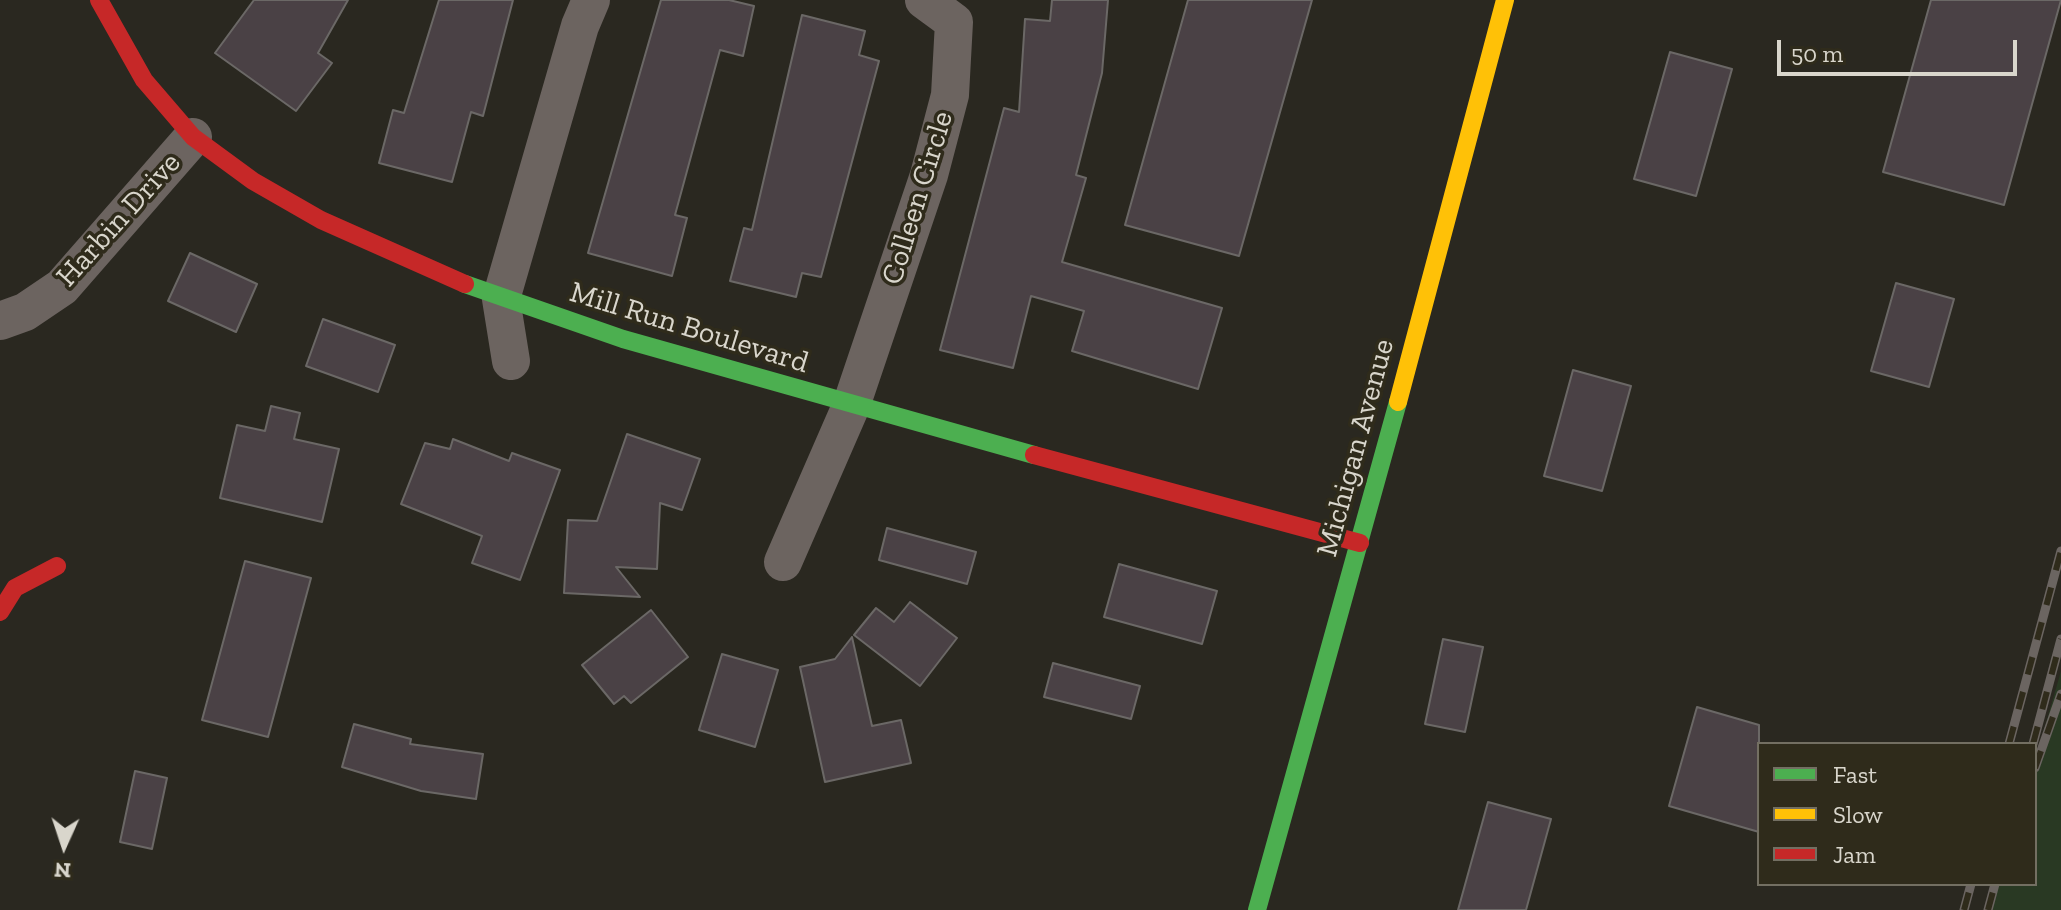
<!DOCTYPE html>
<style>
body{margin:0}
#map{position:relative;width:2061px;height:910px;overflow:hidden;background:#2a2820;font-family:"Zilla Slab",serif}
canvas{display:block}
.legend{position:absolute;left:1757px;top:742px;width:280px;height:144px;box-sizing:border-box;background:#2f2b1b;border:2px solid #736f62;margin:0;padding:10px 14px;list-style:none;font-size:24px;color:#d9d6cc}
.legend li{display:flex;align-items:center;gap:16px;height:40px}
.legend b{width:40px;border:2px solid #736f62}
.north{position:absolute;left:24px;top:806px;width:80px;height:80px;-webkit-text-stroke:6px #2f2b1b;paint-order:stroke;rotate:183deg;font-size:22px;font-weight:700;line-height:32px;text-align:center;color:#d9d6cc}
.north::after{content:'';display:block;margin:auto;width:28px;height:36px;background:#d9d6cc;clip-path:polygon(50% 0,100% 100%,50% 72%,0 100%)}
.scale{position:absolute;left:1777px;top:40px;width:240px;height:36px;box-sizing:border-box;border:4px solid #d9d6cc;border-top:0;padding-left:10px;font-size:24px;line-height:28px;white-space:nowrap;color:#d9d6cc;-webkit-text-stroke:6px #2f2b1b;paint-order:stroke}
</style>
<div id="map">
<canvas width="2061" height="910"></canvas>
<ul class="legend">
<li><b style="height:10px;background:#4caf50"></b>Fast</li>
<li><b style="height:10px;background:#ffc107"></b>Slow</li>
<li><b style="height:10px;background:#c62828"></b>Jam</li>
</ul>
<div class="north">N</div>
<div class="scale">50 m</div>
</div>
<script>
const context = document.querySelector('canvas').getContext('2d');
context.lineJoin = 'round';
function paint(path, color) {
  context.fillStyle = color;
  context.fill(path, 'evenodd');
}
function shape(rows) {
  const path = new Path2D();
  for (const r of rows) {
    path.moveTo(r[0], r[1]);
    for (let i = 2; i < r.length; i += 2) path.lineTo(r[i], r[i + 1]);
  }
  return path;
}
function trace(path, color, width, dash) {
  context.strokeStyle = color;
  context.lineWidth = width;
  context.lineCap = dash ? 'butt' : 'round';
  context.setLineDash(dash || []);
  context.stroke(path);
}
function label(font, color, halo, rows, align = 'center') {
  context.font = font + ' "Zilla Slab",serif';
  context.lineWidth = 7;
  context.setLineDash([]);
  context.textBaseline = 'middle';
  context.strokeStyle = halo;
  context.fillStyle = color;
  for (const [text, x, y, turn = 0] of rows) {
    context.save();
    context.translate(x, y);
    context.rotate((+turn || 0) * Math.PI / 180);
    context.textAlign = isNaN(turn) ? turn : align;
    if (halo) context.strokeText(text, 0, 0);
    context.fillText(text, 0, 0);
    context.restore();
  }
}
const green = shape([
 [2061,671,2061,910,1992,910,1999,884,2035,884,2035,761]
]);
const building = shape([
 [254,0,348,0,318,53,332,63,296,111,215,53,254,0],
 [439,0,513,0,483,116,471,112,452,182,379,163,393,110,404,113,439,0],
 [661,0,729,0,754,6,743,56,720,50,675,215,687,218,672,276,588,253,661,0],
 [1052,0,1108,0,1102,73,1076,175,1086,178,1062,262,1222,308,1198,389,1072,351,1084,311,1031,296,1013,368,940,350,1004,108,1019,112,1025,19,1050,21,1052,0],
 [1188,0,1312,0,1239,256,1125,225,1188,0],
 [1931,0,2061,0,2004,205,1883,172,1931,0],
 [802,15,865,31,859,55,879,61,821,277,802,273,796,297,730,281,744,228,752,230,802,15],
 [1670,52,1732,69,1696,196,1634,179,1670,52],
 [190,253,257,284,236,332,168,301,190,253],
 [1896,283,1954,299,1929,387,1871,371,1896,283],
 [323,319,395,345,378,392,306,366,323,319],
 [1573,370,1631,386,1602,491,1544,476,1573,370],
 [271,406,300,413,294,439,339,449,322,522,220,498,237,425,265,431,271,406],
 [627,434,700,459,682,510,660,503,657,569,616,567,640,597,564,593,568,520,597,521,627,434],
 [453,439,509,461,512,453,560,470,520,580,472,563,482,536,401,504,425,443,450,449,453,439],
 [887,528,976,552,967,584,879,560,887,528],
 [245,561,311,578,268,737,202,720,245,561],
 [1119,564,1217,591,1202,644,1104,617,1119,564],
 [910,602,957,638,920,686,854,635,876,608,894,622,910,602],
 [651,610,688,657,631,703,624,696,614,704,582,665,651,610],
 [852,637,872,726,901,720,911,763,825,782,800,667,835,659,852,637],
 [1443,639,1483,647,1465,732,1425,724,1443,639],
 [722,654,778,670,755,747,699,730,722,654],
 [1053,663,1140,686,1131,719,1044,697,1053,663],
 [1697,707,1759,725,1759,832,1669,806,1697,707],
 [354,724,411,739,410,744,483,754,476,799,421,791,342,767,354,724],
 [135,771,167,778,152,849,120,842,135,771],
 [1488,802,1551,819,1526,910,1458,910,1488,802]
]);
const street = shape([
 [0,321,25,312,62,287,193,137],
 [511,361,501,299,580,26,591,0],
 [783,562,851,406,929,175,950,95,954,22,924,0]
]);
const fast = shape([
 [465,284,623,339,1034,455],
 [1257,910,1398,402]
]);
const slow = shape([
 [1398,402,1505,0]
]);
const jam = shape([
 [99,0,144,80,193,137,253,181,321,220,465,284],
 [1034,455,1360,543],
 [0,612,15,588,57,566]
]);
const rail = shape([
 [2009,744,2061,551],
 [2033,744,2061,639],
 [2035,768,2061,694],
 [1964,910,1971,884],
 [1988,910,1995,884]
]);
const streetNames = [
 ["Colleen Circle",918,198,-73],
 ["Harbin Drive",119,220,-48],
 ["Mill Run Boulevard",689,328,17],
 ["Michigan Avenue",1356,448,-75]
];
paint(green, '#293923');
paint(building, '#4a4145');
trace(building, '#6b6866', 2);
trace(street, '#6c6460', 38);
trace(fast, '#4caf50', 18);
trace(slow, '#ffc107', 18);
trace(jam, '#c62828', 18);
trace(rail, '#6b6561', 9);
trace(rail, '#2f2b1b', 6, [18]);
label('30px', '#d9d6cc', '#2f2b1b', streetNames);
</script>
